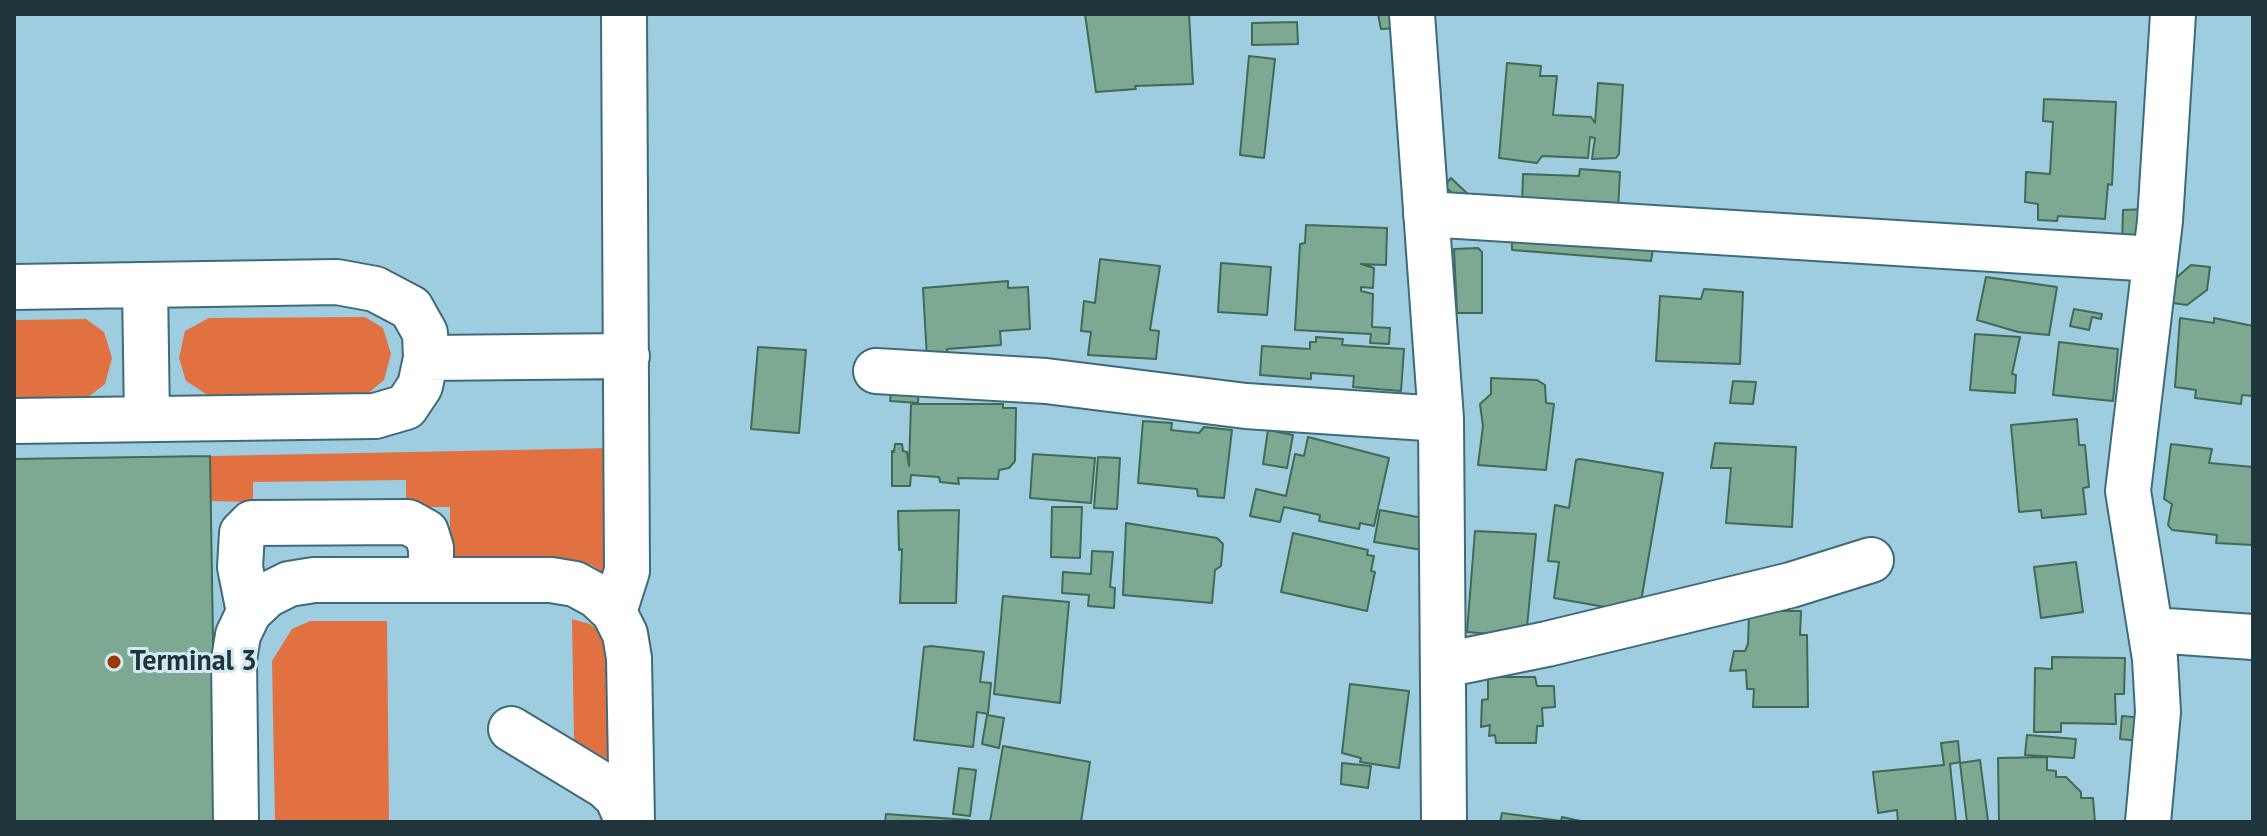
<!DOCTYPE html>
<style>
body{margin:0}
#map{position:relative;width:2267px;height:836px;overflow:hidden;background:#9dcddf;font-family:"PT Sans",sans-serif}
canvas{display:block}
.frame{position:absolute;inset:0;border:16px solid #20343b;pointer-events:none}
</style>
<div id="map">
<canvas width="2267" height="836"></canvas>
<div class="frame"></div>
</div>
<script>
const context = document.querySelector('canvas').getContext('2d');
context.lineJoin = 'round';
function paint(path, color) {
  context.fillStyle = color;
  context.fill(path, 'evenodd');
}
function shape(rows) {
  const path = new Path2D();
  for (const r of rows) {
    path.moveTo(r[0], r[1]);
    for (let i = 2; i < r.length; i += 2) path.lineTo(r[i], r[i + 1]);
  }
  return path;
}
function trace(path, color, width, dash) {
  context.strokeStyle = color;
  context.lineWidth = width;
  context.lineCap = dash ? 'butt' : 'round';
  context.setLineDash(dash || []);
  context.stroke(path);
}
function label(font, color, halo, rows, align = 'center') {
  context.font = font + ' "PT Sans",sans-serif';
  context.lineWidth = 6;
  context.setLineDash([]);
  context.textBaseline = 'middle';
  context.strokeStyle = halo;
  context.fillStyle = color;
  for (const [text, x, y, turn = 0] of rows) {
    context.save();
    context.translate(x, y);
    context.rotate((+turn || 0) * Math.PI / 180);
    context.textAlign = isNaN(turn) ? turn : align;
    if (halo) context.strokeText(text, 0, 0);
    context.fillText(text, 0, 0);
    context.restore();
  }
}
const green = shape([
 [365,317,383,328,391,354,384,380,366,395,209,396,186,381,179,358,185,331,209,318],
 [86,319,104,332,112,358,105,384,87,398,14,399,14,320],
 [614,448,612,580,592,565,562,559,450,556,450,507,406,507,406,480,253,482,253,502,210,501,210,456],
 [572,619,590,624,601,632,607,647,609,760,574,740],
 [310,621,387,621,389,822,275,822,272,661,292,629]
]);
const building = shape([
 [1085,14,1189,14,1193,84,1135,86,1136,89,1096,92,1085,14],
 [1378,14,1397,14,1399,28,1381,29,1378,14],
 [1297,22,1298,44,1252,45,1252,23,1297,22],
 [1249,56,1275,59,1264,158,1240,155,1249,56],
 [1507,63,1541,66,1540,76,1557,76,1553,115,1591,117,1595,123,1598,83,1623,85,1619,154,1616,158,1592,159,1595,138,1590,137,1588,158,1542,156,1537,163,1499,158,1507,63],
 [2044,99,2116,102,2112,185,2108,184,2105,219,2058,216,2057,221,2038,220,2038,204,2025,202,2026,172,2050,174,2053,122,2043,121,2044,99],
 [1580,169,1620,172,1618,210,1522,205,1523,174,1579,176,1580,169],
 [1451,178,1472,198,1464,203,1444,186,1451,178],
 [2147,209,2146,244,2122,244,2123,210,2147,209],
 [1306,225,1387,228,1386,265,1361,264,1374,268,1373,288,1361,287,1361,291,1373,294,1372,327,1390,328,1389,344,1370,343,1371,334,1295,330,1300,244,1305,243,1306,225],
 [1512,227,1655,236,1651,261,1512,250,1512,227],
 [1478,248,1482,252,1482,313,1457,313,1454,249,1478,248],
 [1100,259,1160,266,1150,330,1159,331,1156,359,1088,355,1091,332,1081,331,1084,301,1095,303,1100,259],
 [1221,263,1271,267,1267,315,1218,312,1221,263],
 [2191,265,2210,267,2207,290,2187,305,2166,302,2169,284,2191,265],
 [1986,277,2057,287,2049,335,2018,332,1977,320,1986,277],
 [1008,281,1008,288,1028,287,1030,329,1000,331,1001,345,947,349,948,357,927,358,923,288,1008,281],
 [1704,289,1743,292,1740,364,1656,361,1660,296,1701,299,1704,289],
 [2074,309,2102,314,2101,319,2092,317,2089,330,2070,326,2074,309],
 [2180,318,2214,323,2214,318,2253,326,2253,396,2242,395,2241,404,2195,398,2196,390,2175,387,2180,318],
 [1975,334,2020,337,2012,374,2016,375,2015,393,1970,390,1975,334],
 [1316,337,1343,339,1342,345,1404,349,1401,391,1353,387,1354,376,1311,373,1311,379,1260,375,1262,346,1310,349,1310,342,1316,342,1316,337],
 [2059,342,2118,349,2113,401,2053,395,2059,342],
 [758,347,806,350,799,433,751,429,758,347],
 [1491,378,1537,380,1545,385,1546,403,1554,404,1546,470,1478,465,1483,426,1480,404,1491,394,1491,378],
 [892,381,919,383,918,403,890,401,892,381],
 [1733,381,1756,382,1753,404,1730,403,1733,381],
 [911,404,1003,404,1003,408,1016,408,1015,461,1009,468,999,470,998,479,958,478,959,484,940,482,939,477,911,475,910,486,892,486,892,451,894,452,895,444,902,444,903,451,907,452,909,466,911,404],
 [2077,419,2079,445,2085,445,2089,487,2083,488,2086,514,2042,518,2041,510,2019,512,2011,425,2077,419],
 [1143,421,1172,423,1171,430,1199,433,1204,427,1232,430,1224,498,1198,496,1197,489,1138,483,1143,421],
 [1268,430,1293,435,1287,468,1263,464,1268,430],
 [1308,437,1389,458,1374,526,1360,523,1359,529,1319,521,1320,515,1284,507,1280,522,1250,516,1256,489,1286,496,1295,454,1304,456,1308,437],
 [1715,443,1796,447,1792,527,1726,523,1731,468,1711,468,1715,443],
 [2171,444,2212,449,2209,463,2253,467,2253,545,2216,543,2217,535,2172,530,2168,525,2172,504,2164,499,2171,444],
 [1033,454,1095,458,1091,503,1030,498,1033,454],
 [210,456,216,822,14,822,14,459,210,456],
 [1098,457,1120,458,1117,509,1094,508,1098,457],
 [1580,459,1663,473,1639,613,1554,598,1559,562,1548,561,1555,505,1569,508,1576,460,1580,459],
 [1052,507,1082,507,1080,558,1051,557,1052,507],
 [959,510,956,603,900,603,902,549,899,550,898,511,959,510],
 [1380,510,1434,520,1428,551,1374,542,1380,510],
 [1126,523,1217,538,1223,544,1221,566,1215,570,1212,603,1123,595,1126,523],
 [1475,531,1536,534,1526,637,1467,632,1475,531],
 [1293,533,1368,550,1367,555,1374,556,1371,571,1375,572,1367,611,1281,592,1293,533],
 [1092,551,1113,552,1110,587,1115,588,1114,608,1088,606,1089,595,1062,593,1063,572,1091,574,1092,551],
 [2076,562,2083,612,2041,618,2034,567,2076,562],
 [1003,596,1069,602,1060,703,994,694,1003,596],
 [1754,611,1801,611,1800,635,1807,635,1808,707,1753,707,1754,689,1747,689,1746,670,1730,671,1734,651,1745,651,1748,644,1749,614,1754,611],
 [931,646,984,652,980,682,991,683,988,714,977,712,973,747,914,740,924,647,931,646],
 [2052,657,2125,658,2124,694,2115,694,2116,724,2061,723,2061,732,2034,732,2035,668,2052,669,2052,657],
 [1488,677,1535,677,1537,686,1554,686,1555,707,1542,708,1543,726,1537,726,1536,743,1496,743,1495,735,1489,736,1490,725,1481,727,1482,700,1488,699,1488,677],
 [1350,684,1409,691,1399,768,1360,762,1361,758,1342,753,1350,684],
 [987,715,1004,718,999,748,982,744,987,715],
 [2122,716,2143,718,2140,741,2120,739,2122,716],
 [2027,735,2076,739,2074,758,2025,755,2027,735],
 [1958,741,1960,762,1950,764,1956,822,1898,822,1897,810,1878,813,1873,772,1944,765,1941,743,1958,741],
 [1003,746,1090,762,1081,822,990,822,1003,746],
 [2047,757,2047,770,2056,771,2056,777,2066,777,2081,792,2081,798,2093,798,2095,822,1999,822,1998,758,2047,757],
 [1980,760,1988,821,1996,822,1967,822,1960,763,1980,760],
 [1342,763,1371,766,1368,788,1341,784,1342,763],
 [959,768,976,770,970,816,953,814,959,768],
 [1502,813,1561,821,1562,817,1585,822,1500,822,1502,813],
 [886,814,969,820,969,822,885,822,886,814]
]);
const minor = shape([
 [1412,14,1441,419,1444,822],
 [1426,214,2155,259],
 [145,285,147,419],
 [14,287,337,282,375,289,411,308,425,333,426,358,627,356],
 [876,371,1046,381,1246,406,1441,419],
 [14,421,375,416,406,407,420,386,426,358],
 [249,612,240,567,242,533,252,523,408,522,426,532,431,548,431,580],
 [614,612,627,571,624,14],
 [2153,630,2253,637],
 [1444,665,1547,644,1791,585,1871,560],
 [511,729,605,786,617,797,628,822],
 [236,822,234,660,238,635,249,612,267,595,289,584,314,580,551,580,575,584,597,596,614,612,625,634,629,658,632,822],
 [2148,822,2158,712,2155,659,2128,491,2160,221,2173,14]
]);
const markers = [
 [114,662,8,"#9c3900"]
];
const poiNames = [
 ["Terminal 3",130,662]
];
paint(green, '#e17141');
paint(building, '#7da993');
trace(building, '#406956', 2);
trace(minor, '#3d6b7b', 48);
trace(minor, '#fff', 44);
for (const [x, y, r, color] of markers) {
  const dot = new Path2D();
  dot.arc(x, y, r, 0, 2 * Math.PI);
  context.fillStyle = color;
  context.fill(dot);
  trace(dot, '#d2eaf3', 3);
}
label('bold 28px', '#20343b', '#d2eaf3', poiNames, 'left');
</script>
